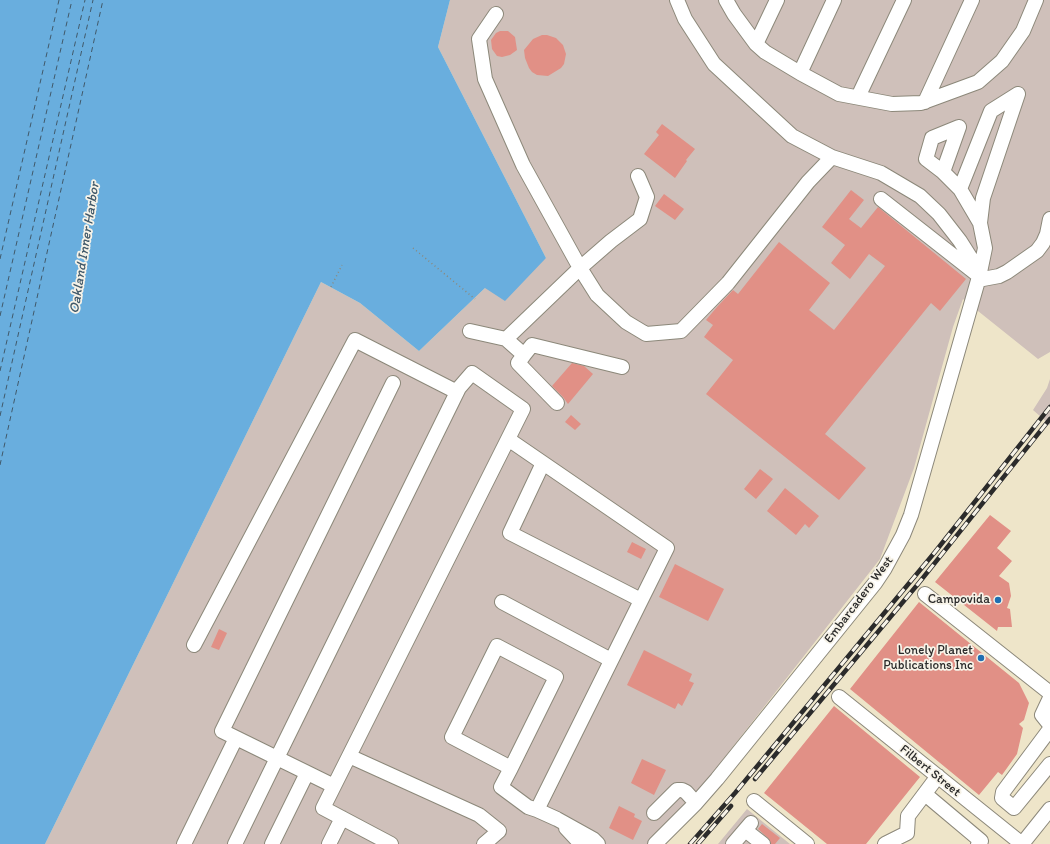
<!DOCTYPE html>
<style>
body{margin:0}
canvas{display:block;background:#eee5c9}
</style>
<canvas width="1050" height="844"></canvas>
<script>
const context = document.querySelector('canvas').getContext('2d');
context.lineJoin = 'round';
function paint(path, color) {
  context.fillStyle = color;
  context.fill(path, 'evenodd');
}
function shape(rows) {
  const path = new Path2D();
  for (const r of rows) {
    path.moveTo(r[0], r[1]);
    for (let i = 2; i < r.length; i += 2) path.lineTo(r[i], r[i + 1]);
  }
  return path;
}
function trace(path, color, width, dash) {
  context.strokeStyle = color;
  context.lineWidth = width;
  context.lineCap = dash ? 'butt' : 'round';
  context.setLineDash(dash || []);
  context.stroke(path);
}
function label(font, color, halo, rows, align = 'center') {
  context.font = font + ' Itim,sans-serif';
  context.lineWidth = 3.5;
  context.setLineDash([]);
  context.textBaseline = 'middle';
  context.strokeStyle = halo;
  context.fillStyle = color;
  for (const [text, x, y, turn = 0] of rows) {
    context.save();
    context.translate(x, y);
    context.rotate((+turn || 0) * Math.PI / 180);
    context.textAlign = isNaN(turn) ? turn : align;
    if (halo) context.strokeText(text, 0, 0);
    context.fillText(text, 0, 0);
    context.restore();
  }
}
const industrial = shape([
 [450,0,1050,0,1050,352,1038,359,963,299,953,327,914,468,880,559,702,786,648,844,45,844,321,282,360,303,419,351,485,288,546,258,438,47],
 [1050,379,1050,425,1033,410,1047,388],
 [747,809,790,844,718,844]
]);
const water = shape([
 [0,0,450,0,438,47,546,258,505,301,485,288,419,351,360,303,321,282,45,844,0,844]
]);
const ferry = shape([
 [0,259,59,0],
 [0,316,72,0],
 [0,371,85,0],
 [0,416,93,0],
 [0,465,103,0]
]);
const building = shape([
 [500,31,508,31,515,37,517,50,510,55,502,57,497,56,492,49,491,40,496,33],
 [542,35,547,35,556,38,563,45,566,54,564,64,561,68,548,76,537,75,532,72,529,68,525,58,524,50,533,39],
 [662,124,695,149,686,160,687,161,675,178,644,154,659,135,656,132],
 [851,190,864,200,849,219,861,228,878,207,966,279,940,311,931,303,825,434,866,468,839,500,706,394,733,360,704,337,713,325,706,320,717,307,733,290,738,294,779,242,830,283,809,310,834,330,885,266,869,254,850,279,831,263,845,245,822,227],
 [664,194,684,209,675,220,655,206],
 [572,363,584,366,593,374,568,404,563,397,552,386],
 [571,415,581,424,575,430,565,422],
 [760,469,773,479,756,499,744,489],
 [785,488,819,516,809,528,805,524,796,535,767,511],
 [990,515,1011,531,997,548,1012,561,999,576,1009,583,1011,596,1007,608,1010,609,1012,627,998,627,997,631,935,582],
 [632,542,646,549,641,559,627,552],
 [675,564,724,589,708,621,659,597],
 [919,602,1019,683,1029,703,1024,720,1019,724,1023,728,1017,754,1002,775,998,772,979,795,850,689],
 [219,629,227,633,219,650,211,647],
 [644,650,692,674,689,681,694,683,682,706,678,703,675,709,627,685],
 [834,706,920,777,866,844,827,844,764,793],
 [642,759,666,770,654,795,631,783],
 [619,806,635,814,634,817,642,821,633,840,609,828],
 [762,824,780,838,775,844,771,844,768,838,758,829]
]);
const path = shape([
 [413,248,475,299],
 [331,287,342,265]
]);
const minor = shape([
 [677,0,685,19,714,64,792,136,832,157,881,173,920,196,939,214,960,241,979,271],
 [726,0,734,14,756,44,765,52,800,73,839,94,892,104,921,103,978,82,1002,61,1023,31,1036,0],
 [756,44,777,0],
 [800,73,834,0],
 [858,97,904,0],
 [925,102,972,0],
 [959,127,943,172,960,189],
 [943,172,926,159,932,138,959,127],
 [638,176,647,197,640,219,611,241,580,268,597,295,626,322,646,334,681,331,728,283,808,182,832,157],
 [881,199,983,279,999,276,1007,272,1037,251,1043,243,1047,234,1050,219],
 [980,223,960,189,991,111,1018,94],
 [470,331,506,339,580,268,523,165,485,79,479,39,496,14],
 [506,339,524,355,532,345,622,367],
 [524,355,518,363,557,403],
 [472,373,523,409,334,786,277,758,459,388,472,373],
 [508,439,667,548,537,810,557,819,593,839,598,844],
 [543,463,510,533,641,600],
 [925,594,1050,693],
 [502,602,611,660],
 [194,645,355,340,457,392],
 [839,697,1022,844],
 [1050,698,1042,715,1050,725],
 [1050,729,1003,792,1002,798,1014,808,1050,764],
 [349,756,479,815,499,831,484,844],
 [511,768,452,737,497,646,556,677,511,768,501,787,528,807,537,810],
 [334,786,323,808,391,844],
 [925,794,981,841,978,844],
 [754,801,807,844],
 [654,813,677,790,682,790,686,792,696,803],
 [566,828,581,844],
 [745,830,763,844],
 [184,844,236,738],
 [235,844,277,758,222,731,393,383],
 [272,844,307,773],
 [329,844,342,818],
 [655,844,696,803,717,779,875,583,885,568,903,535,911,515,979,277,985,248,980,223,983,198,1018,94],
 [733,844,751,823],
 [885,844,907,833,908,816,938,776],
 [1022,844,1050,809]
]);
const rail = shape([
 [755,779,918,584,1050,419],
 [690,844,735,793,846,659,935,552,1050,407],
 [698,844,731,806]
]);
const markers = [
 [998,600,4,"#1f6fb2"],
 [981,658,4,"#1f6fb2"]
];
const streetNames = [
 ["Embarcadero West",859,600,-53],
 ["Filbert Street",930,771,39]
];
const poiNames = [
 ["Campovida",990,600],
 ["Lonely Planet",973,651],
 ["Publications Inc",973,666]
];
const waterNames = [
 ["Oakland Inner Harbor",85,248,-81]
];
paint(industrial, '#cfc0ba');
paint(water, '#69aede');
trace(ferry, '#41596a', 1, [5, 4]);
paint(building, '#e19086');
trace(minor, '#8c887a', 16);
trace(path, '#8c887a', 1.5, [1, 3]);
trace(minor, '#fff', 14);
trace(rail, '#2b2b2b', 4.5);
trace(rail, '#f7f3e8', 3, [9]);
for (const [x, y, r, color] of markers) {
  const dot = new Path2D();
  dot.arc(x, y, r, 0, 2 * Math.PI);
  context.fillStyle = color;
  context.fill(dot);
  trace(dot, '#f7f3e8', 1.5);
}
label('13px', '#2b2b2b', '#f7f3e8', streetNames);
label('13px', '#2b2b2b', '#f7f3e8', poiNames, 'right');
label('italic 14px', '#41596a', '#f7f3e8', waterNames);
</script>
